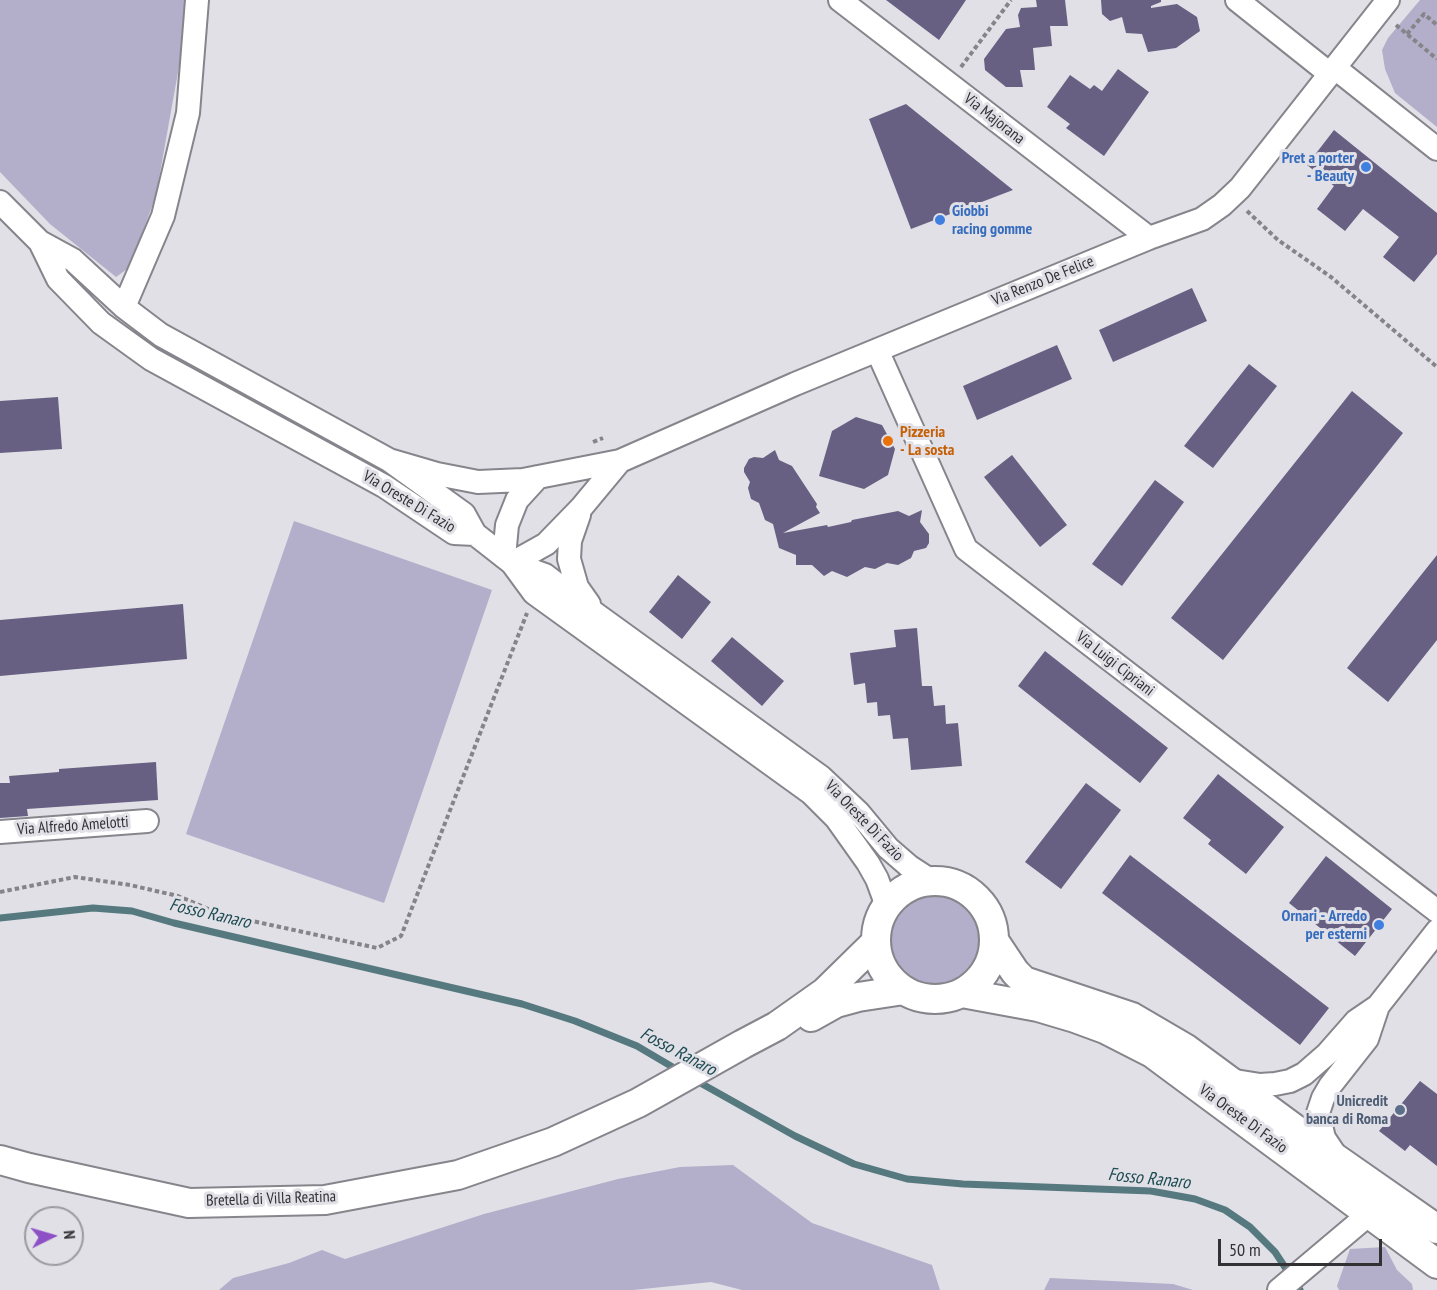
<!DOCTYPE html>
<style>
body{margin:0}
#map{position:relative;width:1437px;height:1290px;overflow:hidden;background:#e1e0e7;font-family:"PT Sans Narrow",sans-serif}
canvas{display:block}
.north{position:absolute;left:24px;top:1206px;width:60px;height:60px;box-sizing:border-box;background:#e1e0e7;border:2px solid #9b9aa0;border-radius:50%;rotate:85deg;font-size:16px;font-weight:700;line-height:24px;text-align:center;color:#323235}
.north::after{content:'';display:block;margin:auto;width:21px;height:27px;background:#8e50c5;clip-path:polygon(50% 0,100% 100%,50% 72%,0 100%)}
.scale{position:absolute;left:1218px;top:1239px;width:164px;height:27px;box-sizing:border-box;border:3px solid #323235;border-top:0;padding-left:8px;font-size:18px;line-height:21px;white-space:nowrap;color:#323235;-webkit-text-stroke:4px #e1e0e7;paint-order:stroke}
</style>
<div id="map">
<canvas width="1437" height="1290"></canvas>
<div class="north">N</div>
<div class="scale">50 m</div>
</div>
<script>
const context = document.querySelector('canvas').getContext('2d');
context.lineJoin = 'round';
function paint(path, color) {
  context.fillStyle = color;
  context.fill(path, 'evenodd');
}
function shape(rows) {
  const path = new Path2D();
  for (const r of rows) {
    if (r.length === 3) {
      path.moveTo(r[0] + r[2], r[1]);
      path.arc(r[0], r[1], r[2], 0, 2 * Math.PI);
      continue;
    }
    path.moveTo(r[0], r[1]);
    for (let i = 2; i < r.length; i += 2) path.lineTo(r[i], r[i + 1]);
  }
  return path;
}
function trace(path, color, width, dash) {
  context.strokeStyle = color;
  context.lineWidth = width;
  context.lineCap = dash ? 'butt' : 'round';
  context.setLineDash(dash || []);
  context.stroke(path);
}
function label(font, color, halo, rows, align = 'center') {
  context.font = font + ' "PT Sans Narrow",sans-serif';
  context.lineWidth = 6;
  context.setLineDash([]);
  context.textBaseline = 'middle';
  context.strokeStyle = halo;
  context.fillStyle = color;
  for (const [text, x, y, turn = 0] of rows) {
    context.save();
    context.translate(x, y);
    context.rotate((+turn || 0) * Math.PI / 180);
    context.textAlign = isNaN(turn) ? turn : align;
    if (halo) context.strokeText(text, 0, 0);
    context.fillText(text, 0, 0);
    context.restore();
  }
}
const green = shape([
 [0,0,185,0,180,61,156,195,130,267,116,277,50,224,0,172],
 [1420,0,1437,0,1437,127,1395,93,1385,69,1382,50,1388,38],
 [294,521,492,590,384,903,186,834],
 [935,939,46],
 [733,1165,812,1223,932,1265,940,1290,742,1290,711,1282,633,1290,219,1290,233,1278,289,1263,322,1250,345,1259,484,1214,618,1179,680,1167],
 [1385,1247,1397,1270,1412,1284,1413,1290,1339,1290,1337,1286,1350,1249],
 [1050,1278,1173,1284,1193,1290,1044,1290]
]);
const stream = shape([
 [0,918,93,908,132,911,174,923,522,1004,575,1021,637,1046,681,1072],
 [695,1080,795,1136,854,1164,907,1179,963,1184,1151,1191,1195,1199,1225,1210,1250,1227,1275,1252,1300,1290]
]);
const building = shape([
 [886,0,966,0,939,40],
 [1036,0,1065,0,1068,26,1050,26,1052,46,1033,48,1035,70,1020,70,1023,87,1006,87,985,70,984,59,1006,29,1020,27,1018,15,1021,8,1037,7],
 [1101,0,1161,0,1161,2,1151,6,1151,8,1177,4,1197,17,1200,31,1176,48,1148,52,1142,34,1126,33,1122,17,1110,21,1102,14],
 [1118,69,1149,92,1104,156,1066,128,1070,124,1047,107,1070,75,1090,89,1094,85,1102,91],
 [906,104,1013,190,911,229,869,119],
 [1334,130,1437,213,1437,254,1414,282,1383,257,1399,237,1363,209,1345,231,1317,209,1334,186,1307,165],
 [1192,288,1207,321,1113,362,1099,330],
 [1057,345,1072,379,977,420,963,386],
 [1249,364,1277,386,1213,468,1184,446],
 [1352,391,1403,433,1223,660,1171,618],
 [58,397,62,449,0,453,0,401],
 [856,417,882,425,895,449,888,475,864,489,819,476,832,431],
 [775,450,779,460,792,466,817,504,816,507,820,513,783,533,827,525,828,527,851,522,852,520,898,511,909,516,922,510,920,522,929,534,929,543,926,548,914,551,911,558,898,565,887,563,875,569,865,567,847,577,832,571,824,576,812,565,796,565,796,555,779,548,773,524,765,520,759,503,751,499,748,488,750,482,744,472,744,468,749,459,754,457,763,458],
 [1012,455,1067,525,1040,547,984,477],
 [1155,480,1184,502,1122,586,1092,564],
 [1437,555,1437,640,1388,702,1347,668],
 [678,575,711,602,682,639,649,612],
 [183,604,187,659,0,676,0,620],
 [917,628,922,686,932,686,934,706,945,705,946,724,958,723,962,766,911,770,908,738,893,739,890,715,878,716,877,702,867,703,865,683,854,685,850,653,896,647,894,630],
 [732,637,784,681,762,706,711,661],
 [1045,651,1168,748,1140,783,1018,686],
 [156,762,158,800,27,809,28,816,0,818,0,783,10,783,9,776,59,772,59,769],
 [1218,774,1284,827,1246,874,1208,844,1211,840,1183,818],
 [1086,783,1121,810,1061,889,1025,862],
 [1130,855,1329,1008,1300,1045,1102,893],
 [1326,856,1392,909,1355,956,1289,903],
 [1420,1081,1437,1094,1437,1166,1410,1145,1405,1151,1379,1131]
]);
const path = shape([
 [1396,25,1437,59],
 [1407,34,1424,14,1437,25],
 [961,67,1011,0],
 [1247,211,1278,240,1331,277,1437,367],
 [593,442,603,438],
 [0,892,75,877,130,885,178,896,220,914,377,948,401,936,527,613]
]);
const minor = shape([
 [840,0,1149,238],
 [1237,0,1330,74],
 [1335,68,1437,149],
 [0,202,40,242,73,260,124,307,161,335,389,460,464,514,475,534,512,563,534,593,811,793,836,818,868,863,877,879,887,906],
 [40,242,58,279,101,323,151,359,384,486,454,533,475,534],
 [124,307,163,216,188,113,197,0],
 [877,350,966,549,1437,911],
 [389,460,437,474,478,482,523,480,620,461,795,384,1149,238,1202,219,1222,205,1240,188,1388,0],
 [579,515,570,541,569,559,577,587,589,604],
 [504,557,507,525,517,500,538,477],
 [512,563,545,575,597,615,821,777,859,813,888,848,910,867,930,880],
 [512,563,546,544,581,508,620,461],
 [0,832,147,821],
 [1229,1080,1260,1085,1275,1084,1290,1081,1304,1074,1327,1054,1356,1021,1378,1006,1437,931],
 [1336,1156,1324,1138,1318,1113,1323,1098,1330,1086,1367,1039,1378,1006],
 [1279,1290,1368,1215]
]);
const major = shape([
 [935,940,59],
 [995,942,1015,972,1024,981,1132,1017,1185,1048,1318,1146,1437,1229],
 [962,993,1038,1007,1075,1018,1105,1029,1152,1053,1437,1264],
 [811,1017,836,1003,858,997,904,990],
 [0,1160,29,1168,189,1203,325,1200,458,1175,553,1142,638,1103,743,1044,777,1026,825,992,876,942]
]);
const markers = [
 [1366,167,6,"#3f7fe0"],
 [940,220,6,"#3f7fe0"],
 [888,441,6,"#e8710a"],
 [1379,925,6,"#3f7fe0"],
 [1400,1110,6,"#5c6f8a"]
];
const streetNames = [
 ["Via Majorana",994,119,38],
 ["Via Renzo De Felice",1043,281,-22],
 ["Via Oreste Di Fazio",409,502,31],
 ["Via Luigi Cipriani",1115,664,38],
 ["Via Oreste Di Fazio",864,821,46],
 ["Via Alfredo Amelotti",73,826,-4],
 ["Via Oreste Di Fazio",1243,1119,36],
 ["Bretella di Villa Reatina",271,1199,-2]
];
const shopNames = [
 ["Pret a porter",1354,158],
 ["- Beauty",1354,176],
 ["Giobbi",952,211,"left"],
 ["racing gomme",952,229,"left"],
 ["Ornari - Arredo",1367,916],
 ["per esterni",1367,934]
];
const foodNames = [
 ["Pizzeria",900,432],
 ["- La sosta",900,450]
];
const serviceNames = [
 ["Unicredit",1388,1101],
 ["banca di Roma",1388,1119]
];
const waterNames = [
 ["Fosso Ranaro",210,914,13],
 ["Fosso Ranaro",678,1052,28],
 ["Fosso Ranaro",1149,1179,6]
];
paint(green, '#b3aec9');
trace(stream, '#56797f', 7);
paint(building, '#676082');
trace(minor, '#87858c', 26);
trace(major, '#87858c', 32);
trace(path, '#858489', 4, [4.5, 3]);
trace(minor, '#fff', 22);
trace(major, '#fff', 28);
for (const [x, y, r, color] of markers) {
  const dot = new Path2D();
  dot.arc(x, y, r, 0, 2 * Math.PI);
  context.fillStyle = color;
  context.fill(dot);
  trace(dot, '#e1e0e7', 2);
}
label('16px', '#323235', '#e1e0e7', streetNames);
label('bold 16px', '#366cbe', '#e1e0e7', shopNames, 'right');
label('bold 16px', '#c56008', '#e1e0e7', foodNames, 'left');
label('bold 16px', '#4e5e75', '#e1e0e7', serviceNames, 'right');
label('italic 18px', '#1d4b52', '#e1e0e7', waterNames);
</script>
